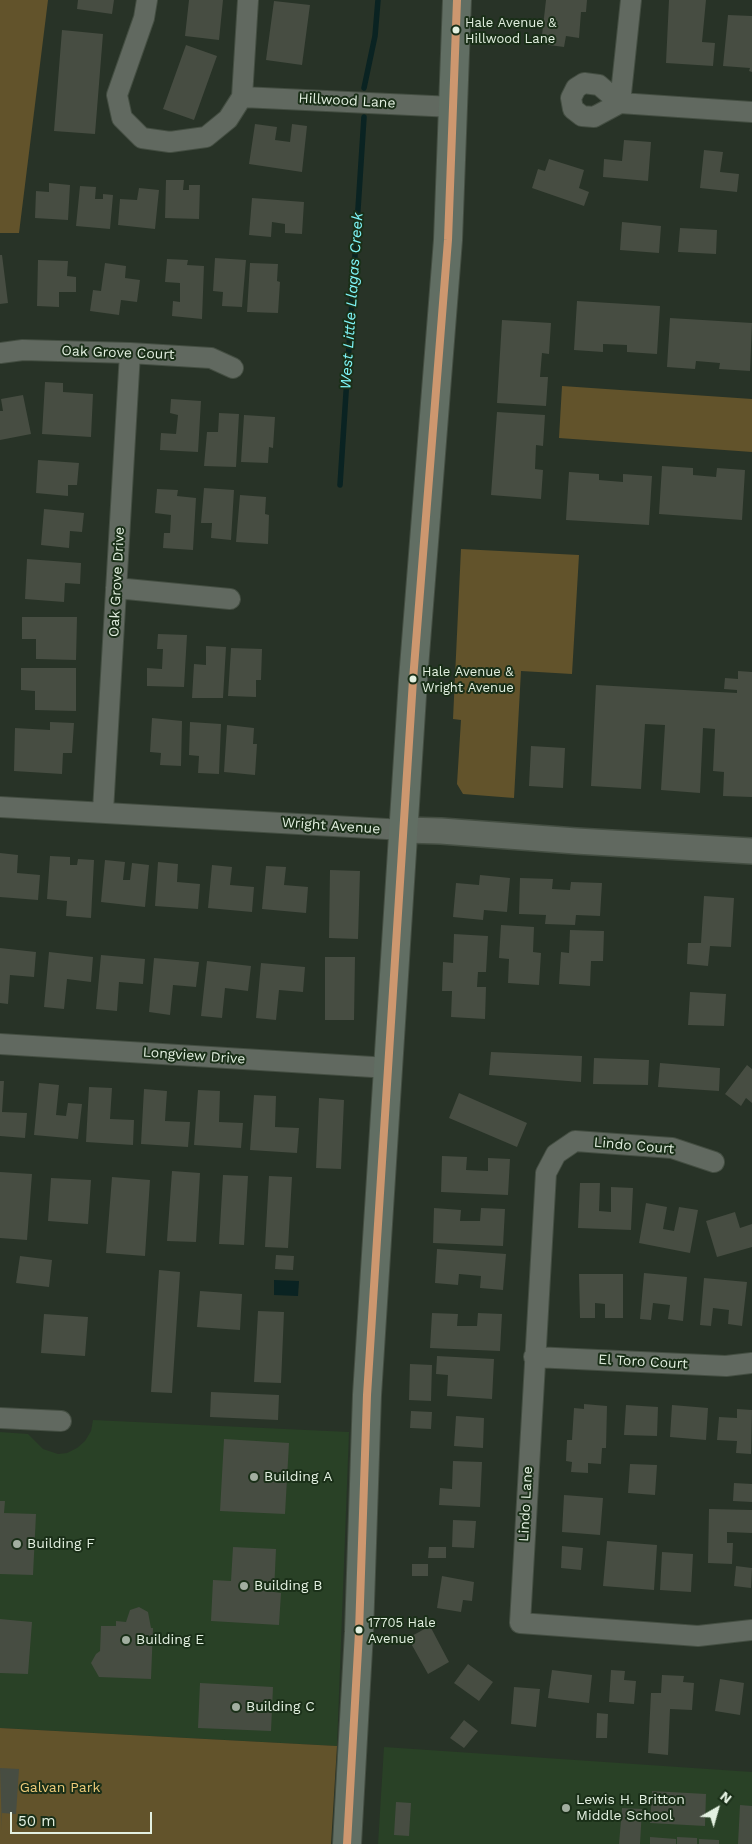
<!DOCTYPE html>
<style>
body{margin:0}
#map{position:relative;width:752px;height:1844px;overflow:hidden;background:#283327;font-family:"Work Sans",sans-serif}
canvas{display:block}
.north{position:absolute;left:692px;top:1784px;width:50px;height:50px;-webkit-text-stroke:4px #1a2f18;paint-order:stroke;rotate:38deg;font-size:14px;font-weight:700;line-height:20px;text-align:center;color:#e3f0e1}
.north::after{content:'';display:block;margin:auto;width:18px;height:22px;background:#e3f0e1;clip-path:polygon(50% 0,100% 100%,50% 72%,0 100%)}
.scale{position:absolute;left:10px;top:1812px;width:142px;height:22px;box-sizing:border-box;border:2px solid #e3f0e1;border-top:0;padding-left:6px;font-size:15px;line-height:18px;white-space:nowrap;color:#e3f0e1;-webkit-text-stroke:4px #1a2f18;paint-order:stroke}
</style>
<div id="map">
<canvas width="752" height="1844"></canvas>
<div class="north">N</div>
<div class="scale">50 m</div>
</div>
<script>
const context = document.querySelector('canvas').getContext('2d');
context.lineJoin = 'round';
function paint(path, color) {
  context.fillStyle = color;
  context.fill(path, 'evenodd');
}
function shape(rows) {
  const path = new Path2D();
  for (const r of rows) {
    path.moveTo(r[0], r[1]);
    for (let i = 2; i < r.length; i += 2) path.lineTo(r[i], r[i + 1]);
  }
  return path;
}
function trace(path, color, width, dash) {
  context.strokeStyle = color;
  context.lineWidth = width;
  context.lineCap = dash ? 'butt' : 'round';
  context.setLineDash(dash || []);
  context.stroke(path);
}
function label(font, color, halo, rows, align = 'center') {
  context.font = font + ' "Work Sans",sans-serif';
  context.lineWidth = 4;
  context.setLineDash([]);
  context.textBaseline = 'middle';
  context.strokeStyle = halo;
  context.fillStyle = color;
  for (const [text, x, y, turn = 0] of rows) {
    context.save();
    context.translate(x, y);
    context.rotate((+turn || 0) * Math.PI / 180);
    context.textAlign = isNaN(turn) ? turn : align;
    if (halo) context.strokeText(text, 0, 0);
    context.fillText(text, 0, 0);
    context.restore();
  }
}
const built = shape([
 [93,1420,349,1432,337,1746,0,1728,0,1432,28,1434,43,1449,58,1454,67,1453,77,1448,85,1441,91,1431],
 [384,1747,752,1772,752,1844,378,1844]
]);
const green = shape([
 [0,0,48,0,19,233,0,233],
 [562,386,752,399,752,452,559,438],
 [461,549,579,555,572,674,521,671,514,798,463,794,457,784,461,720,453,719],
 [0,1728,337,1746,331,1844,0,1844]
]);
const water = shape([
 [274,1280,299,1281,298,1296,274,1295]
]);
const stream = shape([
 [364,88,375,36,378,0],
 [340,485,364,117]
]);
const building = shape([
 [78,0,114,0,112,14,77,9],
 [189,0,223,0,219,40,185,36],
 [546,0,587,0,586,12,581,12,579,38,566,36,564,47,541,44],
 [669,0,706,0,702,42,715,43,713,66,666,63],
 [274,1,310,5,302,65,266,60],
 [728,15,752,16,752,72,749,71,750,68,723,66],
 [62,30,103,34,95,134,54,131],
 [186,45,217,56,194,120,163,109],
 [255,124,277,127,275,140,290,142,292,124,307,126,302,172,249,164],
 [624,140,651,142,648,181,603,177,604,159,622,161],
 [704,150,723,152,720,172,739,174,737,192,700,188],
 [549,159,584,170,579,188,589,192,584,206,532,188,538,169,545,171],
 [166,180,184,180,183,190,189,190,189,185,200,185,199,219,165,218],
 [49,183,70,185,68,220,35,218,36,191,49,192],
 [80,186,96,187,95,199,103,199,103,194,113,195,110,229,76,226],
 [139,188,159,190,155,229,118,225,120,199,137,200],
 [252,198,304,202,302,234,285,233,285,224,272,222,271,237,249,235],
 [622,222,661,226,659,253,620,250],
 [680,228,717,230,716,254,678,252],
 [0,255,2,255,8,303,0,304],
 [215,258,246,260,242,307,222,306,223,292,213,291],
 [167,259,188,260,187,265,204,266,202,319,172,316,173,301,180,302,180,283,165,282],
 [38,260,68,261,67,276,76,277,76,292,59,292,59,307,37,306],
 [105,263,126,266,125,278,140,280,137,302,121,300,119,315,90,311,93,290,101,291],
 [250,263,278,264,277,281,280,282,278,313,247,312],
 [577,301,660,306,657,354,627,352,627,345,603,344,603,352,574,350],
 [670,318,752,323,750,371,719,369,720,363,696,361,695,369,667,367],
 [502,320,551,323,549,354,542,353,540,377,548,377,546,406,497,403],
 [45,382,63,383,63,392,93,394,91,437,42,434],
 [23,395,31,434,0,440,0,411,3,411,1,399],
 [171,399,201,401,198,452,160,450,161,433,176,434,178,415,170,413],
 [497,412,545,415,543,446,536,445,535,469,543,470,541,499,491,495],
 [219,413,239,414,236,467,204,466,207,432,218,432],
 [244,415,275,417,273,448,269,447,268,463,241,462],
 [38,460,79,463,77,485,68,485,68,496,36,493],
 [662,466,693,468,693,475,716,477,717,468,745,470,742,520,659,514],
 [569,472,599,474,599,480,623,482,623,474,652,476,649,525,566,520],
 [204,488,234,490,231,540,211,538,212,523,201,523],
 [157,489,178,490,177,496,196,498,193,550,163,548,164,533,170,533,171,515,155,513],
 [240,495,266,497,265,514,269,515,268,544,236,542],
 [44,509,84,513,82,532,70,531,69,548,41,545],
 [27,559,81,563,80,584,65,583,64,602,25,599],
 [22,617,77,617,76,660,36,659,36,639,22,639],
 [158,634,187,635,184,687,147,686,147,668,162,669,163,649,157,649],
 [206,646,226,647,223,698,192,698,194,664,206,665],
 [231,648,262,649,261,680,256,680,256,697,228,696],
 [21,668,76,668,76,711,35,710,35,691,21,690],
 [738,671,752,672,752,797,723,796,724,772,713,771,715,729,703,728,700,793,661,790,665,725,645,724,641,789,591,786,596,685,737,693,737,690,724,689,725,678,738,679],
 [152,718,182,721,181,766,160,765,161,753,150,752],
 [50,722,74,723,72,753,63,753,62,774,14,771,15,728,50,730],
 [190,722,221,724,219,774,198,773,199,756,189,755],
 [227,725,254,728,253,744,257,744,255,775,224,772],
 [531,746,565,748,563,788,529,786],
 [0,853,18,855,17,873,40,875,38,900,0,897],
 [50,856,70,857,70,865,77,865,78,859,94,860,91,918,66,916,67,901,47,899],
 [105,860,125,862,123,880,130,880,132,863,149,865,145,907,101,902],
 [158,862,178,864,177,882,200,884,198,909,155,906],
 [212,865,232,867,230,885,254,887,252,912,208,908],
 [266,866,286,867,284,885,308,887,306,913,262,909],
 [330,870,360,871,358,939,329,938],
 [480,875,510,878,507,912,484,910,483,920,453,917,456,883,479,885],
 [520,878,553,879,552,889,570,890,571,882,602,883,600,916,576,915,575,925,545,924,546,915,519,914],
 [704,896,734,898,731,947,710,946,708,966,687,964,688,943,701,943],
 [501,925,534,927,533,952,541,953,539,985,508,983,509,959,499,958],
 [570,930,604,931,603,961,591,961,590,986,559,984,561,952,569,953],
 [454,934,488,936,486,972,478,972,477,987,486,987,485,1019,451,1017,452,991,442,991,443,962,453,963],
 [0,948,36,952,34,977,10,975,8,1004,0,1003],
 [49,952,93,957,91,982,67,979,64,1009,44,1007],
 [101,955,145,959,143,984,119,982,117,1011,96,1009],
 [325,957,355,957,354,1020,325,1020],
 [154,958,199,962,196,987,173,985,170,1015,149,1012],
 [207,961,251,966,248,991,225,988,222,1018,201,1016],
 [261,963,305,967,303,992,279,990,276,1020,256,1018],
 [690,992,726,994,724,1026,688,1025],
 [491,1052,582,1056,581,1082,489,1075],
 [594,1058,649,1060,648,1085,593,1084],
 [660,1063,720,1068,719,1091,658,1087],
 [747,1065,752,1069,752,1103,746,1098,741,1106,725,1094],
 [0,1081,4,1081,2,1112,27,1113,25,1138,0,1136],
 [39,1083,59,1085,56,1115,66,1116,68,1103,82,1104,78,1139,34,1135],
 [89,1087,112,1088,110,1119,134,1120,133,1145,86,1142],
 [144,1089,167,1091,165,1121,190,1122,188,1147,141,1144],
 [198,1090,220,1091,219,1122,243,1123,241,1148,194,1145],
 [459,1093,527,1123,517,1147,449,1118],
 [254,1095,276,1096,275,1127,299,1128,297,1153,250,1150],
 [319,1098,344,1100,341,1169,316,1168],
 [442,1156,467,1157,466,1170,488,1171,488,1158,510,1159,508,1195,441,1192],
 [172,1171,200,1173,196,1242,167,1241],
 [0,1172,32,1174,27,1240,0,1238],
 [223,1175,248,1176,244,1245,219,1244],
 [269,1176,292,1177,288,1248,265,1247],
 [112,1177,150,1180,145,1256,106,1253],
 [51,1178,91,1180,88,1224,48,1221],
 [580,1183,600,1183,599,1211,611,1212,611,1187,633,1188,631,1230,578,1228],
 [646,1203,667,1207,663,1229,674,1231,679,1207,698,1210,690,1253,639,1243],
 [434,1208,461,1210,460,1221,480,1221,481,1208,505,1209,503,1246,433,1243],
 [735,1212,740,1228,752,1224,752,1247,717,1257,706,1221],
 [437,1249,506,1254,503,1290,480,1288,481,1276,459,1274,458,1285,435,1283],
 [276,1255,294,1256,293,1270,275,1269],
 [20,1256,52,1260,49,1287,16,1283],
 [159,1270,180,1272,172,1393,151,1392],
 [644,1273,687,1277,683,1321,668,1319,670,1305,653,1303,651,1320,640,1319],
 [579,1274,623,1274,623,1318,605,1318,605,1304,595,1303,595,1318,580,1318],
 [704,1278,747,1282,742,1326,728,1324,729,1310,713,1308,711,1326,700,1325],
 [200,1291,242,1294,240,1330,197,1327],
 [258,1311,284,1312,281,1383,254,1382],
 [432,1313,458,1314,457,1326,477,1326,478,1313,502,1314,500,1351,430,1348],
 [44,1314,88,1317,85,1356,41,1353],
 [437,1356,494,1359,492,1399,447,1396,448,1375,436,1374],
 [410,1364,432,1365,431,1401,409,1400],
 [211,1392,279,1395,278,1420,210,1417],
 [584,1404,607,1406,606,1448,602,1448,601,1464,588,1463,588,1473,571,1472,572,1462,566,1461,567,1440,572,1440,574,1408,584,1409],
 [626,1405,658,1407,657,1436,624,1435],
 [672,1405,708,1408,706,1440,670,1437],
 [737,1409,752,1410,751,1454,736,1453,737,1441,717,1440,719,1417,737,1418],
 [411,1411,432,1412,431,1429,410,1428],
 [456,1416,484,1418,483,1448,454,1446],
 [224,1439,289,1443,285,1514,220,1511],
 [453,1461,482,1462,480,1507,439,1505,440,1488,452,1489],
 [630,1464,657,1465,655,1495,628,1493],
 [734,1483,752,1484,752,1502,733,1501],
 [564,1495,603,1498,600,1535,562,1532],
 [0,1501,5,1501,4,1513,36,1514,33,1575,0,1574],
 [709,1509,752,1510,752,1533,727,1532,727,1543,733,1543,732,1564,708,1563],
 [453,1520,476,1521,474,1548,452,1547],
 [607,1541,657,1545,654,1590,603,1586],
 [562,1546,583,1548,581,1570,561,1568],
 [233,1547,276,1549,274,1592,281,1593,279,1625,211,1621,213,1580,231,1581],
 [429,1547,446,1547,446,1558,428,1558],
 [662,1552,693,1554,691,1592,660,1590],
 [412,1564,428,1564,428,1576,412,1576],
 [736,1566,752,1568,751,1588,734,1586],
 [442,1576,474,1582,472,1601,463,1600,461,1612,437,1608],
 [139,1607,148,1612,151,1628,153,1628,151,1679,99,1677,91,1663,96,1654,100,1651,101,1626,116,1626,116,1621,126,1622,130,1610],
 [0,1619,32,1622,28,1674,0,1673],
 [430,1626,449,1662,428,1674,408,1638],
 [468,1664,493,1682,479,1701,454,1683],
 [552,1670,592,1675,589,1703,548,1698],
 [611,1670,625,1671,624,1680,636,1681,634,1704,609,1702],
 [662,1675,684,1676,683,1682,694,1683,692,1710,670,1709,668,1755,648,1753,651,1693,661,1693],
 [720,1679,744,1683,740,1715,715,1711],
 [200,1683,273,1687,271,1731,198,1728],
 [514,1687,540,1689,536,1727,511,1724],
 [597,1713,608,1714,607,1738,596,1738],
 [464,1720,478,1731,464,1748,450,1738],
 [0,1768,19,1769,16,1814,2,1813,2,1830],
 [652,1791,706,1794,705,1826,650,1823],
 [396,1802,411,1803,409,1836,394,1835],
 [740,1805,752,1806,752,1844,738,1844],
 [622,1808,642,1809,640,1844,619,1844],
 [650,1837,676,1839,676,1844,650,1844],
 [677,1837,697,1838,697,1844,677,1844],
 [699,1839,719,1840,719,1844,699,1844]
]);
const minor = shape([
 [147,0,144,18,117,95,122,118,142,138,170,142,206,137,228,119,242,97,248,0],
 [242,97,453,107],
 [620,103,599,85,584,83,576,88,571,98,573,109,582,116,594,117,620,103,752,112],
 [620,103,631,0],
 [0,353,23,350,130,353,211,358,233,368],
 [116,588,230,599],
 [0,807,404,830],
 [103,811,130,353],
 [0,1044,389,1068],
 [714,1162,672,1148,575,1141,556,1154,546,1173,520,1623,698,1636,752,1630],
 [534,1357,726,1366,752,1363],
 [0,1418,61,1421]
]);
const tertiary = shape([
 [404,830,441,831,576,841,752,851]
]);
const secondary = shape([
 [347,1844,359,1632,367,1395,413,680,448,240,457,0]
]);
const bus1 = shape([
 [347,1844,359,1632,367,1395,413,680,448,240,457,0]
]);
const markers = [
 [456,30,4.5,"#e3f0e1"],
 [413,679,4.5,"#e3f0e1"],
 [254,1477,5,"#a2aea0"],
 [17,1544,5,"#a2aea0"],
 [244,1586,5,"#a2aea0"],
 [359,1630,4.5,"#e3f0e1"],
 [126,1640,5,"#a2aea0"],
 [236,1707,5,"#a2aea0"],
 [566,1808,5,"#a2aea0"]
];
const busNames = [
 ["Hale Avenue &",465,23],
 ["Hillwood Lane",465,39],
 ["Hale Avenue &",422,672],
 ["Wright Avenue",422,688],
 ["17705 Hale",368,1623],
 ["Avenue",368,1639]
];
const streetNames = [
 ["Hillwood Lane",347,101,3],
 ["Oak Grove Court",118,353,2],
 ["Oak Grove Drive",117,582,-87],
 ["Wright Avenue",331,826,4],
 ["Longview Drive",194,1056,4],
 ["Lindo Court",634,1146,5],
 ["El Toro Court",643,1362,3],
 ["Lindo Lane",526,1504,-87]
];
const poiNames = [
 ["Building A",264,1477],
 ["Building F",27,1544],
 ["Building B",254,1586],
 ["Building E",136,1640],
 ["Building C",246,1707],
 ["Lewis H. Britton",576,1800],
 ["Middle School",576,1816]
];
const parkNames = [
 ["Galvan Park",60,1788]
];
const waterNames = [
 ["West Little Llagas Creek",352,301,-86]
];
paint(built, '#294126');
paint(green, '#62532b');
paint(water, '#0a2322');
trace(stream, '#0a2322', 5.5);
paint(building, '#474d42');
trace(minor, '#444e42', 22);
trace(tertiary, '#444e42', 28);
trace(secondary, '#444e42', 30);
trace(minor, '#616960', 20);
trace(tertiary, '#616960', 25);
trace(secondary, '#616e63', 28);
trace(bus1, '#cd976f', 8);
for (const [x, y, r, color] of markers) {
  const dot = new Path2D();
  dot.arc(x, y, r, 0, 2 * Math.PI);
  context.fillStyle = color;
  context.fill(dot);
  trace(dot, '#1a2f18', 2);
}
label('13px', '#e3f0e1', '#1a2f18', busNames, 'left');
label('14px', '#e3f0e1', '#1a2f18', streetNames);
label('14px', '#e3f0e1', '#1a2f18', poiNames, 'left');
label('14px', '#efcb7a', '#1a2f18', parkNames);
label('italic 15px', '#7ff6f9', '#1a2f18', waterNames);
</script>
